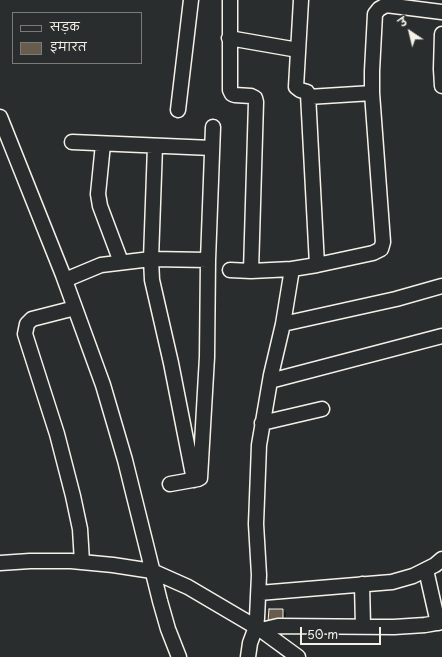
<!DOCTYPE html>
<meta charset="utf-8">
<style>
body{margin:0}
#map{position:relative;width:442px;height:657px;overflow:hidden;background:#2a2d2e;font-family:"Playpen Sans","Playpen Sans Deva",sans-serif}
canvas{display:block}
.legend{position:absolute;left:12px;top:12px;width:130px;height:52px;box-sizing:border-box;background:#2a2d2e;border:1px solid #7b7b78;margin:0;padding:5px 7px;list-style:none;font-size:12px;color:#f4f1e8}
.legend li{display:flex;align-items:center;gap:8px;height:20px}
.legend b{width:20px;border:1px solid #7b7b78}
.north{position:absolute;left:390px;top:12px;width:40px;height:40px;-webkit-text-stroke:3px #2a2d2e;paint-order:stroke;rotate:325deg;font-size:11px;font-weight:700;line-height:16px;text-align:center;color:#f4f1e8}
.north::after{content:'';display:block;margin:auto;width:14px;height:18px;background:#f4f1e8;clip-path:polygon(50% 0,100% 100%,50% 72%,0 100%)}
.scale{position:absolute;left:300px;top:627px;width:81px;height:18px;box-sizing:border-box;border:2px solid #f4f1e8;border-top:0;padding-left:5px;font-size:12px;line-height:14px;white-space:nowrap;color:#f4f1e8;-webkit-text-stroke:3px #2a2d2e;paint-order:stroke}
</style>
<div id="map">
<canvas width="442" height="657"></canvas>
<ul class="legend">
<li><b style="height:5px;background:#2a2d2e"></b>सड़क</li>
<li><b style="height:11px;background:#675c4e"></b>इमारत</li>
</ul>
<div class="north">उ</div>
<div class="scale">50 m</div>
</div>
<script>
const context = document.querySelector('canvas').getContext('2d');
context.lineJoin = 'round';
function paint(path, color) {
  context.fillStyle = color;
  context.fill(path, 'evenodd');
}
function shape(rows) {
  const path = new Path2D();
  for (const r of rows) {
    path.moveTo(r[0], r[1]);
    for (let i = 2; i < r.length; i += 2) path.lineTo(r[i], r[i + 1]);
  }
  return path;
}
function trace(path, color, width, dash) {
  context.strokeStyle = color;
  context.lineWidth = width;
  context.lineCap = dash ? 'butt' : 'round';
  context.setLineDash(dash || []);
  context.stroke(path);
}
const shadow = shape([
 [270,610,283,610,286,613,285,624]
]);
const building = shape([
 [269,609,283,609,283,622,268,622,269,609]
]);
const minor = shape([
 [230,0,230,90,232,94,235,95,251,96,255,98,256,102,251,271],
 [301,0,296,87,300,90,307,92,308,94,317,265,373,253,381,249,383,242,372,93,372,71,375,14,379,9,386,5,442,12],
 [442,34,441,69,442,86],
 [229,38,298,50],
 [308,97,372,93],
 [178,110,191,0],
 [0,117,63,275,103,385,125,460,160,601,168,629,179,657],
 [72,142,212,148],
 [103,144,98,194,100,206,121,262],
 [155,146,151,259,152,280,171,363,194,480],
 [230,270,251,271,292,269],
 [65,280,101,265,151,259,208,260],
 [75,308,32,319,27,324,25,334,57,434,73,496,80,529,82,562],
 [283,324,292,269,317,265],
 [270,381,442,336],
 [262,423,322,409],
 [170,484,198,479,200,478,207,357,208,260,213,127],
 [0,563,30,561,71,561,113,565,152,571,188,587,261,630,298,657],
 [426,570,438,623],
 [362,584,363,626],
 [259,593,392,582,413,576,435,565,442,559],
 [261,630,278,626,394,627,425,625,442,622],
 [248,657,250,643,256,627,257,618,259,575,256,524,259,445,271,375,283,324,396,299,442,286]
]);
paint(shadow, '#0007');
paint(building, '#675c4e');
trace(building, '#f4f1e8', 1);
trace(minor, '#f4f1e8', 17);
trace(minor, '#2a2d2e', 14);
</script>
